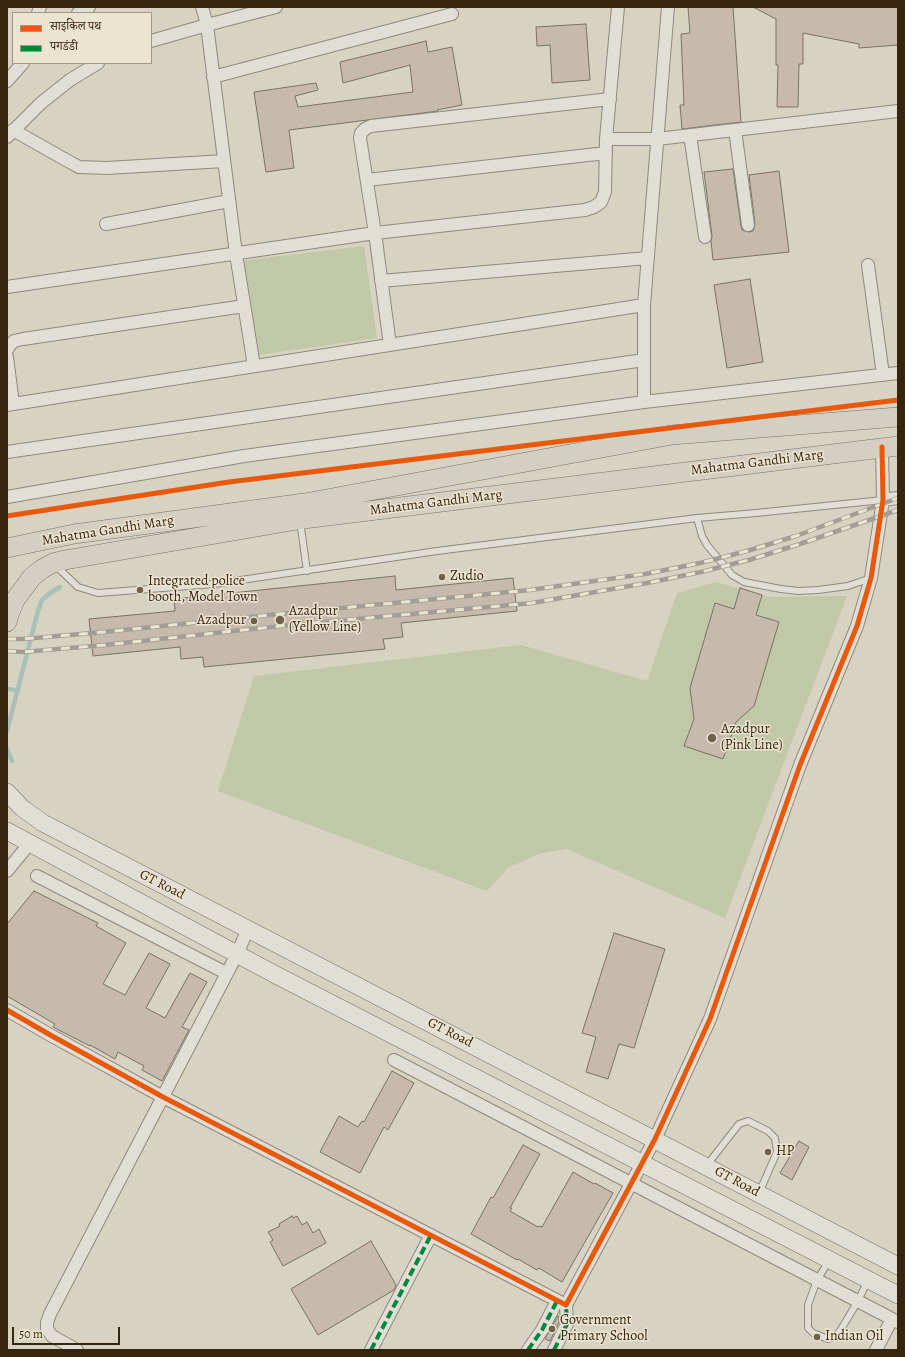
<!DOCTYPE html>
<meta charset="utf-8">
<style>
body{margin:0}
#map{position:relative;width:905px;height:1357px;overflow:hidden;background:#d7d2c1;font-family:Alegreya,"Noto Serif Devanagari",serif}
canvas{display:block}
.frame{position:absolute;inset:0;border:8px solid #37250e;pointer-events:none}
.legend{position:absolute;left:12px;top:12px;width:140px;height:52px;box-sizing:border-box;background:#ebe4d1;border:1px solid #a39883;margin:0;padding:5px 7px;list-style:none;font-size:12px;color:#37250e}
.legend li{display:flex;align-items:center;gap:8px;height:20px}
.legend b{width:20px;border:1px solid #a39883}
.scale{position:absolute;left:12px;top:1327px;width:108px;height:18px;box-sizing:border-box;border:2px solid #37250e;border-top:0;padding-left:5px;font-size:12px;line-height:14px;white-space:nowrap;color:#37250e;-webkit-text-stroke:3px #ebe4d1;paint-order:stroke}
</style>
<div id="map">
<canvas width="905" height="1357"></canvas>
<div class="frame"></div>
<ul class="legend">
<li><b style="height:5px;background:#e8590c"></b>साइकिल पथ</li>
<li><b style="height:5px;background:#00873e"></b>पगडंडी</li>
</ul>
<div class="scale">50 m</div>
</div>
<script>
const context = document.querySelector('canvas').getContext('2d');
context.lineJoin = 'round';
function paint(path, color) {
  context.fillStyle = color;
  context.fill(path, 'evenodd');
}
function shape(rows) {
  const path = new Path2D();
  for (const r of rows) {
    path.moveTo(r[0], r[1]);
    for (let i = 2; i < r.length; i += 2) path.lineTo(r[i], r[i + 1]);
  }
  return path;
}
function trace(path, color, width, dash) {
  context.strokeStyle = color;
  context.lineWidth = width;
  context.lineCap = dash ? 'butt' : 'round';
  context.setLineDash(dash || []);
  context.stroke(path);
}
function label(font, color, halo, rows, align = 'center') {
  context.font = font + ' Alegreya,serif';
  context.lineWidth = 3;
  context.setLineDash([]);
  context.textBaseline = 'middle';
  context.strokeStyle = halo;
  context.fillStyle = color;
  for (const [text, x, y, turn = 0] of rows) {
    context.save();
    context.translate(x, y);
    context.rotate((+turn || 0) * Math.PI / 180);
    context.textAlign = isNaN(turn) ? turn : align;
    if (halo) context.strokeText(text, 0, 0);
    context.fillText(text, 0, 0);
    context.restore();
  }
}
const green = shape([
 [364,246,377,338,258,355,240,261],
 [716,582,769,597,847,596,725,918,567,849,541,853,508,868,487,891,218,791,254,676,521,645,647,681,677,593]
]);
const stream = shape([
 [9,689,18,691],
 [7,731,38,611,42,600,50,593,60,587],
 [7,749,12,761]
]);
const building = shape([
 [688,7,733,7,741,122,682,129,680,105,684,105,681,34,690,33,688,7],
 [753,7,898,7,898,45,859,48,859,44,803,33,803,64,799,64,798,107,777,107,778,65,776,65,776,19,753,7],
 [586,24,590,80,552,83,550,45,537,46,536,27,586,24],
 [426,41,428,52,452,47,462,105,437,110,438,111,289,130,294,168,266,172,254,92,316,83,318,90,295,96,298,107,413,92,410,65,343,83,340,62,426,41],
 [733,169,741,226,742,230,749,232,753,231,755,224,749,175,779,171,789,252,713,260,711,241,712,236,704,172,733,169],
 [750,279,763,362,727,368,714,285,750,279],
 [395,576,396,590,513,578,517,611,401,623,403,637,383,639,385,649,204,667,203,657,181,659,180,647,93,656,89,619,175,611,174,599,395,576],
 [740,588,762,595,756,615,779,622,754,706,736,722,723,759,684,746,694,719,690,688,715,603,734,609,740,588],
 [34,891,98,923,96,926,126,943,103,984,125,995,149,953,170,964,146,1008,165,1018,190,973,207,982,182,1027,189,1030,162,1081,142,1070,144,1066,118,1052,115,1059,90,1045,90,1046,53,1027,55,1024,7,996,7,924,34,891],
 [614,933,665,949,634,1048,619,1044,608,1079,586,1072,596,1037,582,1033,614,933],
 [392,1071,414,1083,388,1130,384,1127,360,1173,320,1152,339,1116,358,1127,362,1121,364,1122,392,1071],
 [799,1141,809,1147,792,1180,780,1173,799,1141],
 [523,1145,540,1154,510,1208,512,1208,510,1211,538,1227,539,1226,542,1227,573,1172,594,1184,595,1183,613,1193,562,1282,539,1268,537,1270,518,1259,517,1260,471,1234,491,1197,493,1198,523,1145],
 [292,1216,293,1218,297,1216,302,1225,307,1222,313,1233,319,1229,326,1243,283,1266,270,1242,273,1240,268,1232,280,1226,279,1224,292,1216],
 [371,1241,396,1285,394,1290,318,1335,291,1289,371,1241],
 [558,1316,559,1317,559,1322,550,1341,545,1339,558,1316]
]);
const lane = shape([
 [697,518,702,536,707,545,732,575,744,582,781,589,798,591,818,590,848,586,871,578],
 [300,521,307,571],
 [55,565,78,587,98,593,214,584,437,551,697,518,756,513,883,500],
 [707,1165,739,1124,748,1121,768,1131,775,1138,777,1152,759,1193],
 [829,1261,817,1280,808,1305,808,1328,813,1333,828,1339,835,1337,840,1331,858,1301,868,1280]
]);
const street = shape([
 [202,7,207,25,236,254,254,366],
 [38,13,40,7],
 [78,13,89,7],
 [151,41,207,25,276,7],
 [213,77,452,14],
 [7,81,23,63],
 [13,130,66,160,79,167,107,168,224,161],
 [735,130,748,225],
 [690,135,705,237],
 [7,137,41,103,70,80,98,63],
 [606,139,657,139,898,111],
 [367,180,606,153],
 [106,224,229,201],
 [868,265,883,375],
 [381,281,648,258],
 [7,287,375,233,585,210,594,207,601,202,605,192,606,139,618,7],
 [390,345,375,233,360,138,361,133,365,129,371,126,610,99],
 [7,350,9,346,14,341,23,339,244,306],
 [7,357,13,404],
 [644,402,644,305,668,7],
 [7,405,644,305],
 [7,452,644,360],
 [7,497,244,456,644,402,898,373],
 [883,500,898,498],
 [7,871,30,843],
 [37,876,226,973],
 [7,1010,52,1036,163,1097,566,1305],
 [394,1060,898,1322],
 [77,1350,52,1336,47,1329,47,1323,50,1314,237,954,248,929],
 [371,1350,431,1235],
 [528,1350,542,1330,557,1301],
 [554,1350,567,1324,566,1305,655,1139,710,1019,800,765,857,626,871,578,883,500,882,447],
 [876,1350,892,1319]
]);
const secondary = shape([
 [7,792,22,808,43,823,898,1266],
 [7,831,276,975,898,1295]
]);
const primary = shape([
 [7,548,74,534,305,503,672,435,898,417],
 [7,622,10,612,15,600,32,577,42,569,53,563,65,560,303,519,898,446]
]);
const rail = shape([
 [7,639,23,639,104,632,279,614,530,590,645,574,700,563,747,551,796,536,898,498],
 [7,651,23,652,105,645,280,626,532,603,647,583,701,572,749,560,800,544,898,510]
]);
const quiet = shape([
 [371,1350,431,1235],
 [528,1350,542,1330,557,1301],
 [554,1350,567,1324,566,1305]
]);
const cycleway = shape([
 [7,516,229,482,898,400],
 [7,1010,52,1036,163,1097,566,1305,655,1139,710,1019,800,765,857,626,871,578,883,500,882,447]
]);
const markers = [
 [442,577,4,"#6f624d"],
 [140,590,4,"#6f624d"],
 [280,620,5,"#6f624d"],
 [254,621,4,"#6f624d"],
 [712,738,5,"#6f624d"],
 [768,1152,4,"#6f624d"],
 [552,1329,4,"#6f624d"],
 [817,1337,4,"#6f624d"]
];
const streetNames = [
 ["Mahatma Gandhi Marg",757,463,-7],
 ["Mahatma Gandhi Marg",436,503,-7],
 ["Mahatma Gandhi Marg",108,531,-9],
 ["GT Road",162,885,27],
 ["GT Road",450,1033,27],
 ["GT Road",737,1182,28]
];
const poiNames = [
 ["Zudio",450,577],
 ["Integrated police",148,582],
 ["booth, Model Town",148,598],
 ["Azadpur",289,612],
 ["(Yellow Line)",289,628],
 ["Azadpur",246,621,"right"],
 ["Azadpur",721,730],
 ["(Pink Line)",721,746],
 ["HP",776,1152],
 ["Government",560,1321],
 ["Primary School",560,1337],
 ["Indian Oil",825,1337]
];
paint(green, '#c0c8a8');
trace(stream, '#a8c0b5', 4.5);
paint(building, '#c6baac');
trace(building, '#787266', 1);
trace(lane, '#8f897d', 8);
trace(street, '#8f897d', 14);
trace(secondary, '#787266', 18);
trace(primary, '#787266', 20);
trace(lane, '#e1ded5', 6);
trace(street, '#e1ded5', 12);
trace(secondary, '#e1ded5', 17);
trace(primary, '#d5cfc1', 19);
trace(rail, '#a29e95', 4.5);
trace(rail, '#ebe4d1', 3, [9]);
trace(quiet, '#00873e', 4, [8, 4]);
trace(cycleway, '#e8590c', 5);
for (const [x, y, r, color] of markers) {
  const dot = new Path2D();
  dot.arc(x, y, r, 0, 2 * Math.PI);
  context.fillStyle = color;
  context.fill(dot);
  trace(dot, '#ebe4d1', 1.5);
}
label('14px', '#37250e', '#ebe4d1', streetNames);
label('14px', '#37250e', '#ebe4d1', poiNames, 'left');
</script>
